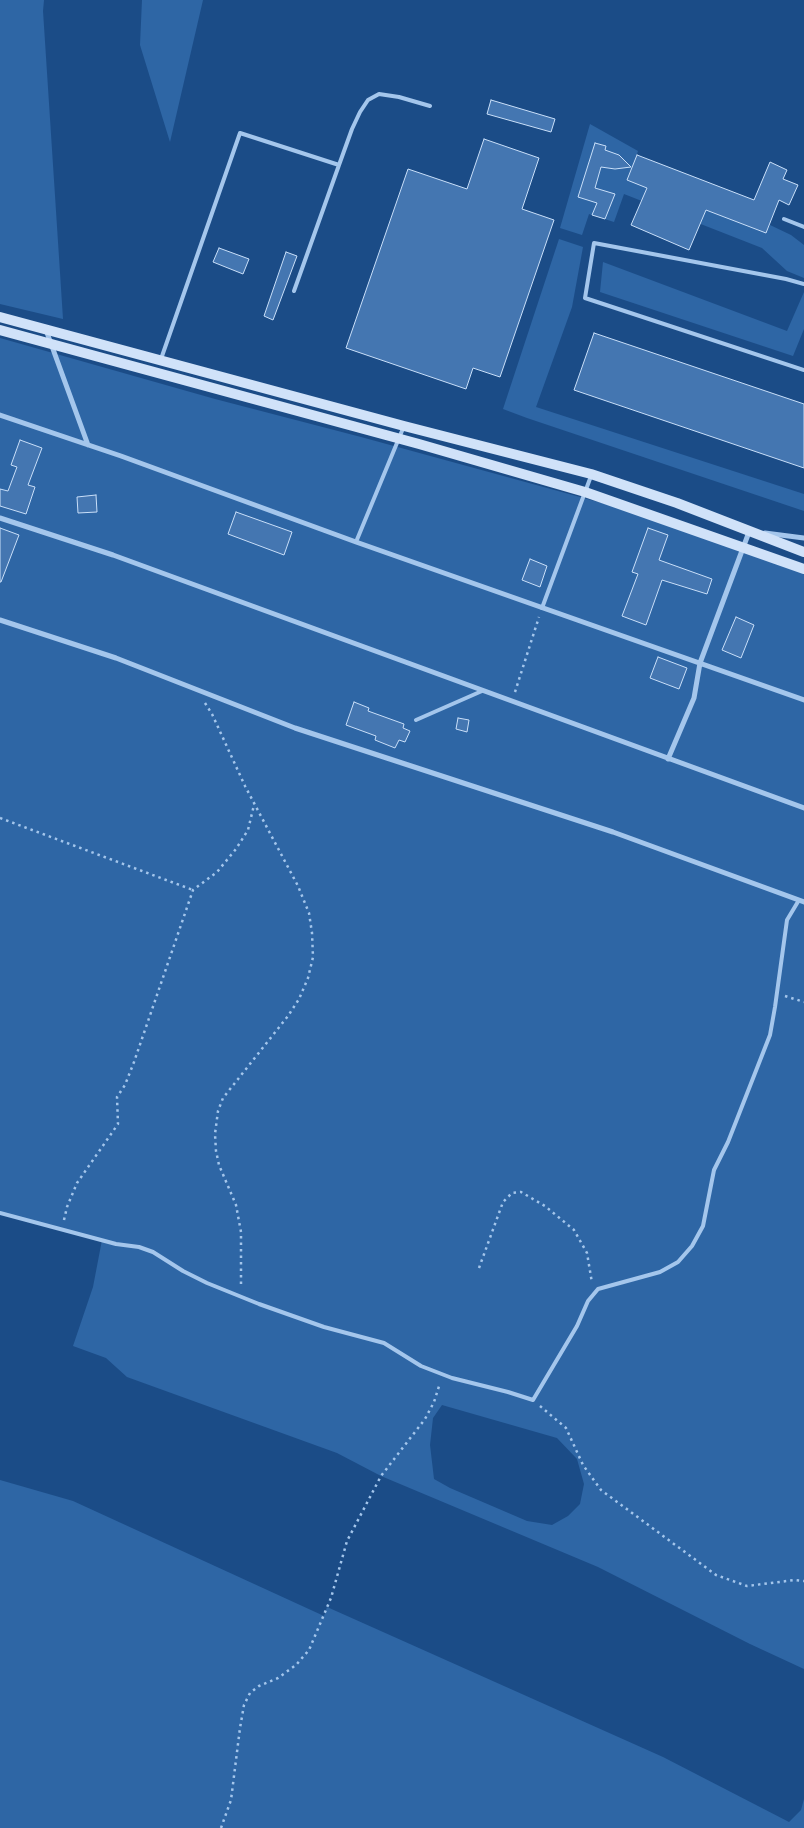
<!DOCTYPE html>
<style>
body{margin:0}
canvas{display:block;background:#1b4c87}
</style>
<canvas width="804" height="1828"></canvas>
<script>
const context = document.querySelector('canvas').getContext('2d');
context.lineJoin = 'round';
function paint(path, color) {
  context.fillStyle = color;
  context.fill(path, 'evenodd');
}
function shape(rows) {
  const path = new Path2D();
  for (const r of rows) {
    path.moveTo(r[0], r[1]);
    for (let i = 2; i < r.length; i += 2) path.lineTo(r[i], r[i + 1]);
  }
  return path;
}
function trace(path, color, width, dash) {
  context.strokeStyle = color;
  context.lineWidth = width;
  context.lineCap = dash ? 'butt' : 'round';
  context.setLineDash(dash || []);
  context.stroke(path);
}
const green = shape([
 [0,0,44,0,43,11,63,319,0,304],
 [142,0,203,0,170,142,140,45],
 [590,124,638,151,628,180,766,233,770,225,791,235,804,245,804,278,787,271,762,248,624,194,614,222,589,214,582,235,560,228],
 [559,239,583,247,572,307,536,407,804,494,804,511,527,418,503,409],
 [603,262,787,331,804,292,804,329,793,356,600,292],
 [0,338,215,399,361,437,653,517,804,569,804,1669,750,1644,598,1567,381,1476,337,1453,127,1377,106,1358,73,1346,93,1287,102,1240,0,1213],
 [442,1405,557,1438,577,1459,584,1484,580,1504,568,1516,552,1525,527,1521,450,1488,434,1479,430,1445,433,1418],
 [0,1480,73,1501,324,1616,327,1607,663,1757,789,1822,801,1810,804,1799,804,1828,0,1828]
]);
const building = shape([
 [491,100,555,119,551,132,487,114,491,100],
 [484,139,539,158,522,209,554,220,500,377,473,368,466,389,346,348,408,169,467,189,484,139],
 [595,143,606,146,605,150,619,155,631,167,615,169,601,167,595,188,615,194,605,219,592,215,597,203,578,197,595,143],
 [637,155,754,200,770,162,787,170,783,179,798,185,789,205,779,200,766,233,706,210,689,250,631,225,647,188,627,180,637,155],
 [219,248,249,259,243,274,213,262,219,248],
 [286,252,297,256,273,320,264,316,286,252],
 [594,333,804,404,804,468,574,390,594,333],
 [20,440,42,448,28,485,35,487,26,514,0,506,0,489,8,491,17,467,11,465,20,440],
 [96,495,97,512,78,513,77,497,96,495],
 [236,512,292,532,284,555,228,534,236,512],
 [0,528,19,535,1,582,0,582,0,528],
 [648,528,668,535,659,560,712,579,707,594,662,580,646,625,622,616,638,574,632,572,648,528],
 [530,559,547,566,540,587,522,580,530,559],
 [736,617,754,625,741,658,722,650,736,617],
 [658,657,687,668,679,689,650,678,658,657],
 [354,702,369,708,368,711,404,724,403,728,410,731,405,742,399,740,395,748,375,740,376,736,346,725,354,702],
 [458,718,469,720,467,732,456,729,458,718]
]);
const path = shape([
 [515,692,539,617],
 [205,703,212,714,245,786,298,886,309,913,312,933,313,957,308,978,299,999,288,1016,223,1098,218,1111,215,1134,216,1151,219,1165,236,1205,241,1232,241,1287],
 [0,818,193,890],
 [785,996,804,1002],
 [64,1220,67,1207,77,1183,118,1124,117,1097,125,1085,134,1062,193,890,217,872,236,849,248,830,254,805],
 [479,1268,503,1202,512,1193,521,1192,545,1206,574,1230,587,1253,592,1283],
 [540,1406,566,1428,583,1465,601,1490,716,1575,747,1586,795,1580,804,1581],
 [221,1828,231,1800,240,1728,244,1705,250,1693,259,1686,278,1678,296,1665,309,1650,331,1598,347,1541,381,1476,425,1419,434,1402,440,1383]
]);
const lane = shape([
 [784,219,804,227],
 [804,284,786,279,594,243,585,298,804,370],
 [294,291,339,165],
 [161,359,240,133,339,165,352,129,360,112,368,100,379,94,399,97,430,106],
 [356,542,404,426],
 [542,608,591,476],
 [416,720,482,691],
 [0,1213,116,1244,139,1247,153,1252,183,1271,207,1283,259,1304,324,1327,384,1343,421,1366,452,1378,508,1392,533,1400,577,1326,588,1301,598,1289,660,1272,678,1262,692,1246,703,1226,714,1170,728,1142,770,1035,775,1007,787,920,799,900]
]);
const street = shape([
 [46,330,88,445],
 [0,415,121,456,356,542,804,700],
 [0,518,113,555,804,808],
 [765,533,804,538],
 [0,620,116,658,295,728,613,832,804,902],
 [668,759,694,698,700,663,749,532,751,532]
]);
const secondary = shape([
 [0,317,404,426,591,474,677,503,804,552],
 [0,330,419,444,585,492,804,569]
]);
paint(green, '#2e66a5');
paint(building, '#4476b1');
trace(building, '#c9dff9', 1);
trace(path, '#a4c6ec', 2.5, [2.5, 4]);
trace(lane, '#a4c6ec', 4);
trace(street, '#a4c6ec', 5);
trace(secondary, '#d0e2f9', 10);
</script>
